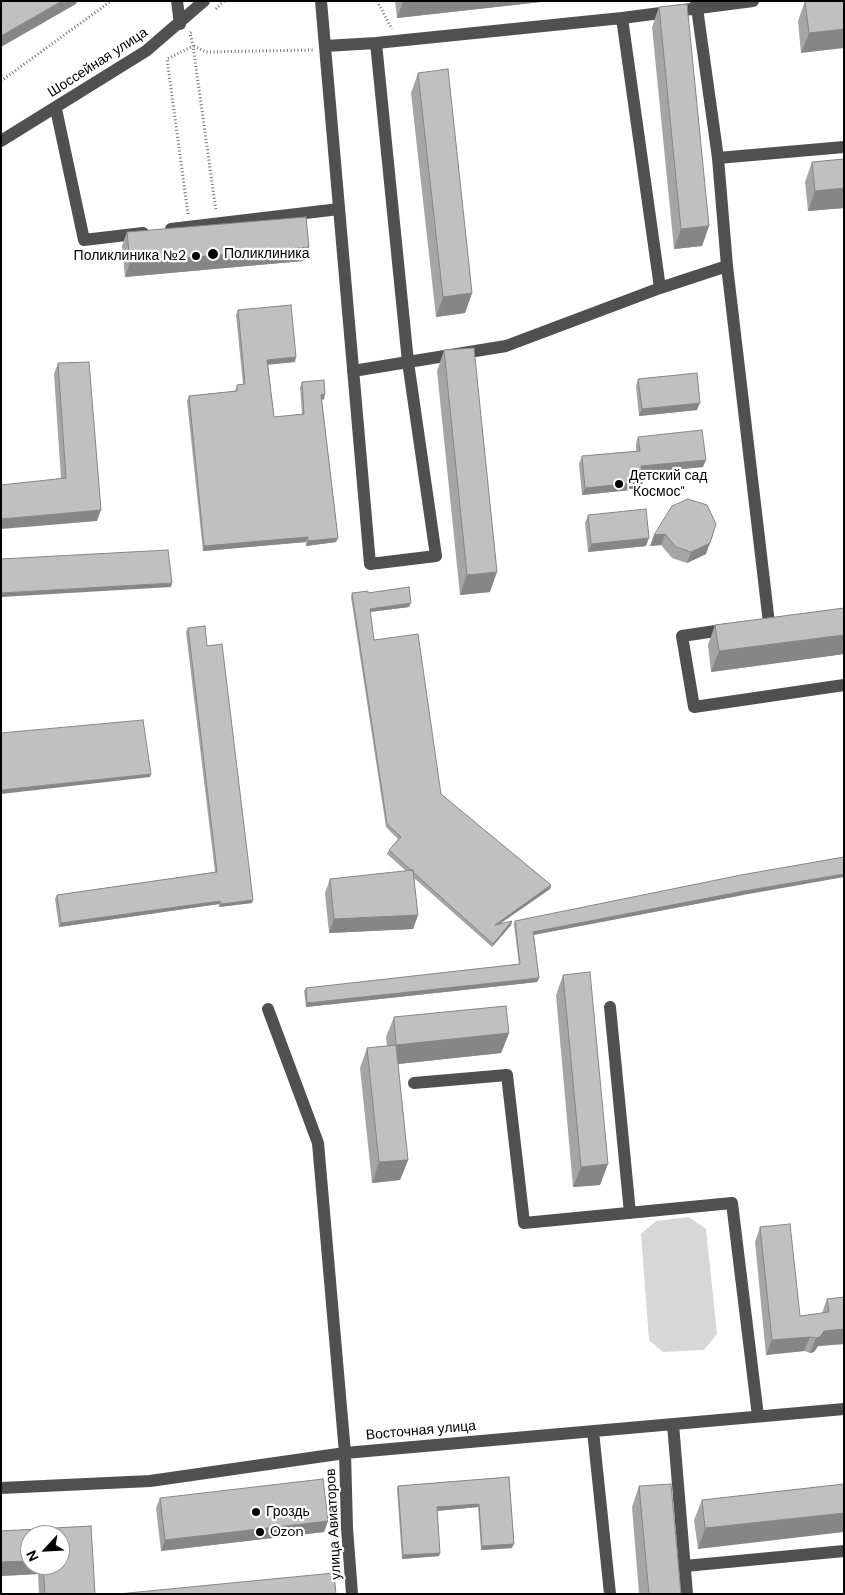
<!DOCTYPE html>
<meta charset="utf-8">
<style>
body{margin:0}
#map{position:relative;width:845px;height:1595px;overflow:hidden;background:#fff;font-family:"DM Sans",sans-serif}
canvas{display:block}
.frame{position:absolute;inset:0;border:2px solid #000;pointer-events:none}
.north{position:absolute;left:20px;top:1525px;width:50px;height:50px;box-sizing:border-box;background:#fff;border:1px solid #999;border-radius:50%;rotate:245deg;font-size:14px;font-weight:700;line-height:20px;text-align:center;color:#000}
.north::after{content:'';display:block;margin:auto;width:18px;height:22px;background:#000;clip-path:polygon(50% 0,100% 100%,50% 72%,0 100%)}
</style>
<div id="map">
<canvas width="845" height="1595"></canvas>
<div class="frame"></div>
<div class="north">N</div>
</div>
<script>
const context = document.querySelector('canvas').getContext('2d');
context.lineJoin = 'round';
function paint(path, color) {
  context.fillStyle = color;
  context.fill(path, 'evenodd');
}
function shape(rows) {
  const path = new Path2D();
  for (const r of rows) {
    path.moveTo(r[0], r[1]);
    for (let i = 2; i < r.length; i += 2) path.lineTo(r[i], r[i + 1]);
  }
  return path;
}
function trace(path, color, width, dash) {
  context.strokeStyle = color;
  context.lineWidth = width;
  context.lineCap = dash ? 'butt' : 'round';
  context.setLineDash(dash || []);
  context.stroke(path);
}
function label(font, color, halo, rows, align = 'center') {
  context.font = font + ' "DM Sans",sans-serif';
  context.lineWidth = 4.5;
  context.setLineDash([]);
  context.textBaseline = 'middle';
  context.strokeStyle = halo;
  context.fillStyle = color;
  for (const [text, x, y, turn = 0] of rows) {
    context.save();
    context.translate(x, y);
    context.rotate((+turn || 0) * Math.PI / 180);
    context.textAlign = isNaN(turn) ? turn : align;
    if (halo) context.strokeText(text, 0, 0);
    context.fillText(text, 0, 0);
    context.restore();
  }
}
const green = shape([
 [689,1217,706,1229,717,1334,704,1350,663,1352,649,1340,641,1234,656,1221]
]);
const path = shape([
 [377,1,392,29],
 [216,9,224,1],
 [191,32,190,33,193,46,216,211],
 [194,46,206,52,314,50],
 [1,81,111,1],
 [188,214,167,59,193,46]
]);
const minor = shape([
 [177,1,180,24],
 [321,1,370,564,436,556,408,362,376,43],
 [696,1,718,158,727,266,769,623],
 [622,18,660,288],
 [325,46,376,43,622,18,753,1],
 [56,109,84,240,143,233],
 [1,141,146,51,204,1],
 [718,158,844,147],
 [171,229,339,209],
 [353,371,506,346,660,288,727,266],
 [729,629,682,636,694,707,844,685],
 [610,1007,630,1213],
 [268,1009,318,1143,345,1453,347,1528,352,1594],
 [414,1083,507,1075,524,1223,732,1203,758,1416],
 [673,1424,687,1594],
 [593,1431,610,1594],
 [1,1488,150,1481,345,1453,844,1409],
 [685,1566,844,1551]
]);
const wall = shape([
 [395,1,550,1,397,18],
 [805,1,844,1,801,53,798,21],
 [659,7,709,226,702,246,674,249,652,27],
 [418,73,472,293,465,313,436,317,411,93],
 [844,159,844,208,808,211,805,182,812,162],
 [127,232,303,261,125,277,122,246],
 [238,310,295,362,268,364,274,417,302,414,300,387,302,382,324,399,322,400,338,538,336,542,306,546,306,542,203,551,187,401,189,396,235,391,237,385,243,384,236,315],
 [444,350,490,592,460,595,437,371],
 [58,363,97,521,61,478,54,374],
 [638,379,697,410,639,416,636,386],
 [638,437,703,467,642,473,643,482,640,489,582,495,579,464,582,456,636,451,636,444],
 [672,506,706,554,687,563,672,558,661,545,650,546],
 [588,515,646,546,588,552,585,523],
 [352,593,409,607,370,612,374,640,441,794,551,885,550,889,500,924,512,921,511,925,492,947,414,878,418,915,413,929,329,933,325,893,330,879,406,871,387,854,389,850,398,839,386,827,351,597],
 [844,608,844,654,711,672,708,645,715,625],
 [188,628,207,646,252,903,219,907,219,904,59,927,55,899,57,895,215,872,186,632],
 [743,895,534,935,539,978,537,982,306,1007,304,991,306,988,519,965,514,924,515,921],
 [563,975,600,1185,573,1187,556,995],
 [394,1017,509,1033,501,1053,398,1064,408,1160,400,1180,372,1183,360,1068,367,1048,387,1046,386,1037],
 [760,1227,800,1316,822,1313,827,1299,844,1297,844,1344,818,1346,814,1352,810,1353,804,1351,766,1355,755,1242],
 [509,1477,512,1548,481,1550,478,1507,437,1511,439,1556,402,1559,397,1489,398,1486],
 [844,1484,698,1549,694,1520,702,1500],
 [639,1486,681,1594,639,1594,632,1507],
 [160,1498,328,1521,324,1532,161,1551,156,1508],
 [91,1526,95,1594,39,1594,38,1574,1,1576,1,1531],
 [30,1535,60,1535,60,1565,30,1565]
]);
const shadedWall = shape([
 [62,1,77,1,76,4,1,47,1,36],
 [403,1,550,1,397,18],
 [844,29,844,48,801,53,809,33],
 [844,188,844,208,808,211,815,191],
 [709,226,702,246,674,249,681,229],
 [309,247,303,261,125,277,130,263],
 [472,293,465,313,436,317,443,297],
 [296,357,295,362,266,365,267,360],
 [325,394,324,399,320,400,321,395],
 [700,403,697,410,639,416,642,409],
 [706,460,703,467,639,473,641,466],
 [643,482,640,489,582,495,585,488],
 [101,510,97,521,1,529,1,519],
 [665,534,661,545,650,546,654,535],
 [308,537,306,542,203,551,204,546],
 [338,538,336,542,306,546,308,541],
 [649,538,646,546,588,552,591,544],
 [710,543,706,554,687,563,691,552],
 [497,572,490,592,460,595,467,575],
 [172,583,171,587,1,597,1,593],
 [411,603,409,607,369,612,370,609],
 [844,635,844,654,711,672,719,651],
 [151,774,150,777,1,794,1,790],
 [844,874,844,877,743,895,532,935,533,932,744,891],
 [551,885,550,889,493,928,495,925],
 [253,900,252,903,219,907,221,904],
 [220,901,219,904,59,927,61,923],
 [418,915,413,929,329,933,334,919],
 [512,921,511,925,492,947,493,944],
 [539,978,537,982,306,1007,307,1003],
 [509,1033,501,1053,389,1065,396,1045],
 [408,1160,400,1180,372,1183,379,1162],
 [608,1164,600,1185,573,1187,581,1167],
 [844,1329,844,1344,818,1346,814,1352,810,1353,816,1338,824,1331],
 [810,1337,804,1351,766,1355,772,1340],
 [479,1504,478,1507,435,1511,437,1507],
 [844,1513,844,1532,698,1549,705,1528],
 [328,1521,324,1532,161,1551,165,1540],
 [514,1544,512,1548,481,1550,482,1546],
 [440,1553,439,1556,402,1559,403,1555],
 [30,1561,30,1565,41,1565,38,1574,1,1576,1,1562]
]);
const building = shape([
 [1,1,62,1,1,36,1,1],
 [805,1,844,1,844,29,809,33,805,1],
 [687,4,709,226,681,229,659,7,687,4],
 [448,69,472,293,443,297,418,73,448,69],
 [844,159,844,188,815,191,812,162,844,159],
 [306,217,309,247,130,263,127,232,306,217],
 [291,305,296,357,267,360,274,417,304,414,302,382,324,380,325,394,321,395,338,538,308,541,308,537,204,546,189,396,237,391,237,385,245,384,238,310,291,305],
 [474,348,497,572,467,575,444,350,474,348],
 [89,362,101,510,1,519,1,485,66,478,58,363,89,362],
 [697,373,700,403,642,409,638,379,697,373],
 [702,430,706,460,641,466,643,482,585,488,582,456,640,451,638,437,702,430],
 [688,499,707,505,716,524,710,543,691,552,676,547,665,534,654,535,672,506,688,499],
 [646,509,649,538,591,544,588,515,646,509],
 [168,550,172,583,1,593,1,559,168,550],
 [409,587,411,603,370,609,374,640,418,634,441,794,551,885,495,925,512,921,493,944,413,872,413,870,411,870,389,850,401,837,387,824,352,593,368,591,368,593,409,587],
 [844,608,844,635,719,651,715,625,844,608],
 [205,626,207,646,222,644,253,900,221,904,220,901,61,923,57,895,217,872,188,628,205,626],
 [143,720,151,774,1,790,1,733,143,720],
 [844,857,844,874,744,891,533,932,539,978,307,1003,306,988,520,964,515,921,741,875,844,857],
 [413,870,418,915,334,919,330,879,413,870],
 [590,972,608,1164,581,1167,563,975,590,972],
 [506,1006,509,1033,396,1045,394,1017,506,1006],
 [396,1045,408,1160,379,1162,367,1048,396,1045],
 [790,1224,800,1316,829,1312,827,1299,844,1297,844,1329,824,1331,820,1337,816,1338,810,1337,772,1340,760,1227,790,1224],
 [509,1477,514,1544,482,1546,479,1504,437,1507,440,1553,403,1555,398,1486,509,1477],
 [323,1479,328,1521,165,1540,160,1498,323,1479],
 [671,1484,681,1594,649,1594,639,1486,671,1484],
 [844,1484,844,1513,705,1528,702,1500,844,1484],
 [91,1526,95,1594,45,1594,43,1565,60,1565,60,1535,30,1535,30,1561,1,1562,1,1531,91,1526],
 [334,1573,336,1594,118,1594,334,1573]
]);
const markers = [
 [213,254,6,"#000"],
 [196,256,5,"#000"],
 [619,484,5,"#000"],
 [256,1512,5,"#000"],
 [260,1532,5,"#000"]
];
const streetNames = [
 ["Шоссейная улица",98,63,-33],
 ["Восточная улица",421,1431,-5],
 ["улица Авиаторов",334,1524,-93]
];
const poiNames = [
 ["Поликлиника",224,254],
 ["Поликлиника №2",186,256,"right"],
 ["Детский сад",629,476],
 ["\"Космос\"",629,492],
 ["Гроздь",266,1512],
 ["Ozon",270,1532]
];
paint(green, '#d7d7d7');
trace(path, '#727272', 3, [1, 2.5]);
trace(minor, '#505050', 12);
paint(wall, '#a5a5a5');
paint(shadedWall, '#868686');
paint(building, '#c0c0c0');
trace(building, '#868686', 1);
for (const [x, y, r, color] of markers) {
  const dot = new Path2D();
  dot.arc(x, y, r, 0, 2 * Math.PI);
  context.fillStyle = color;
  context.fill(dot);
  trace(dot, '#fff', 2);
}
label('14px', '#000', '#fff', streetNames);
label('14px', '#000', '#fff', poiNames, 'left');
</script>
